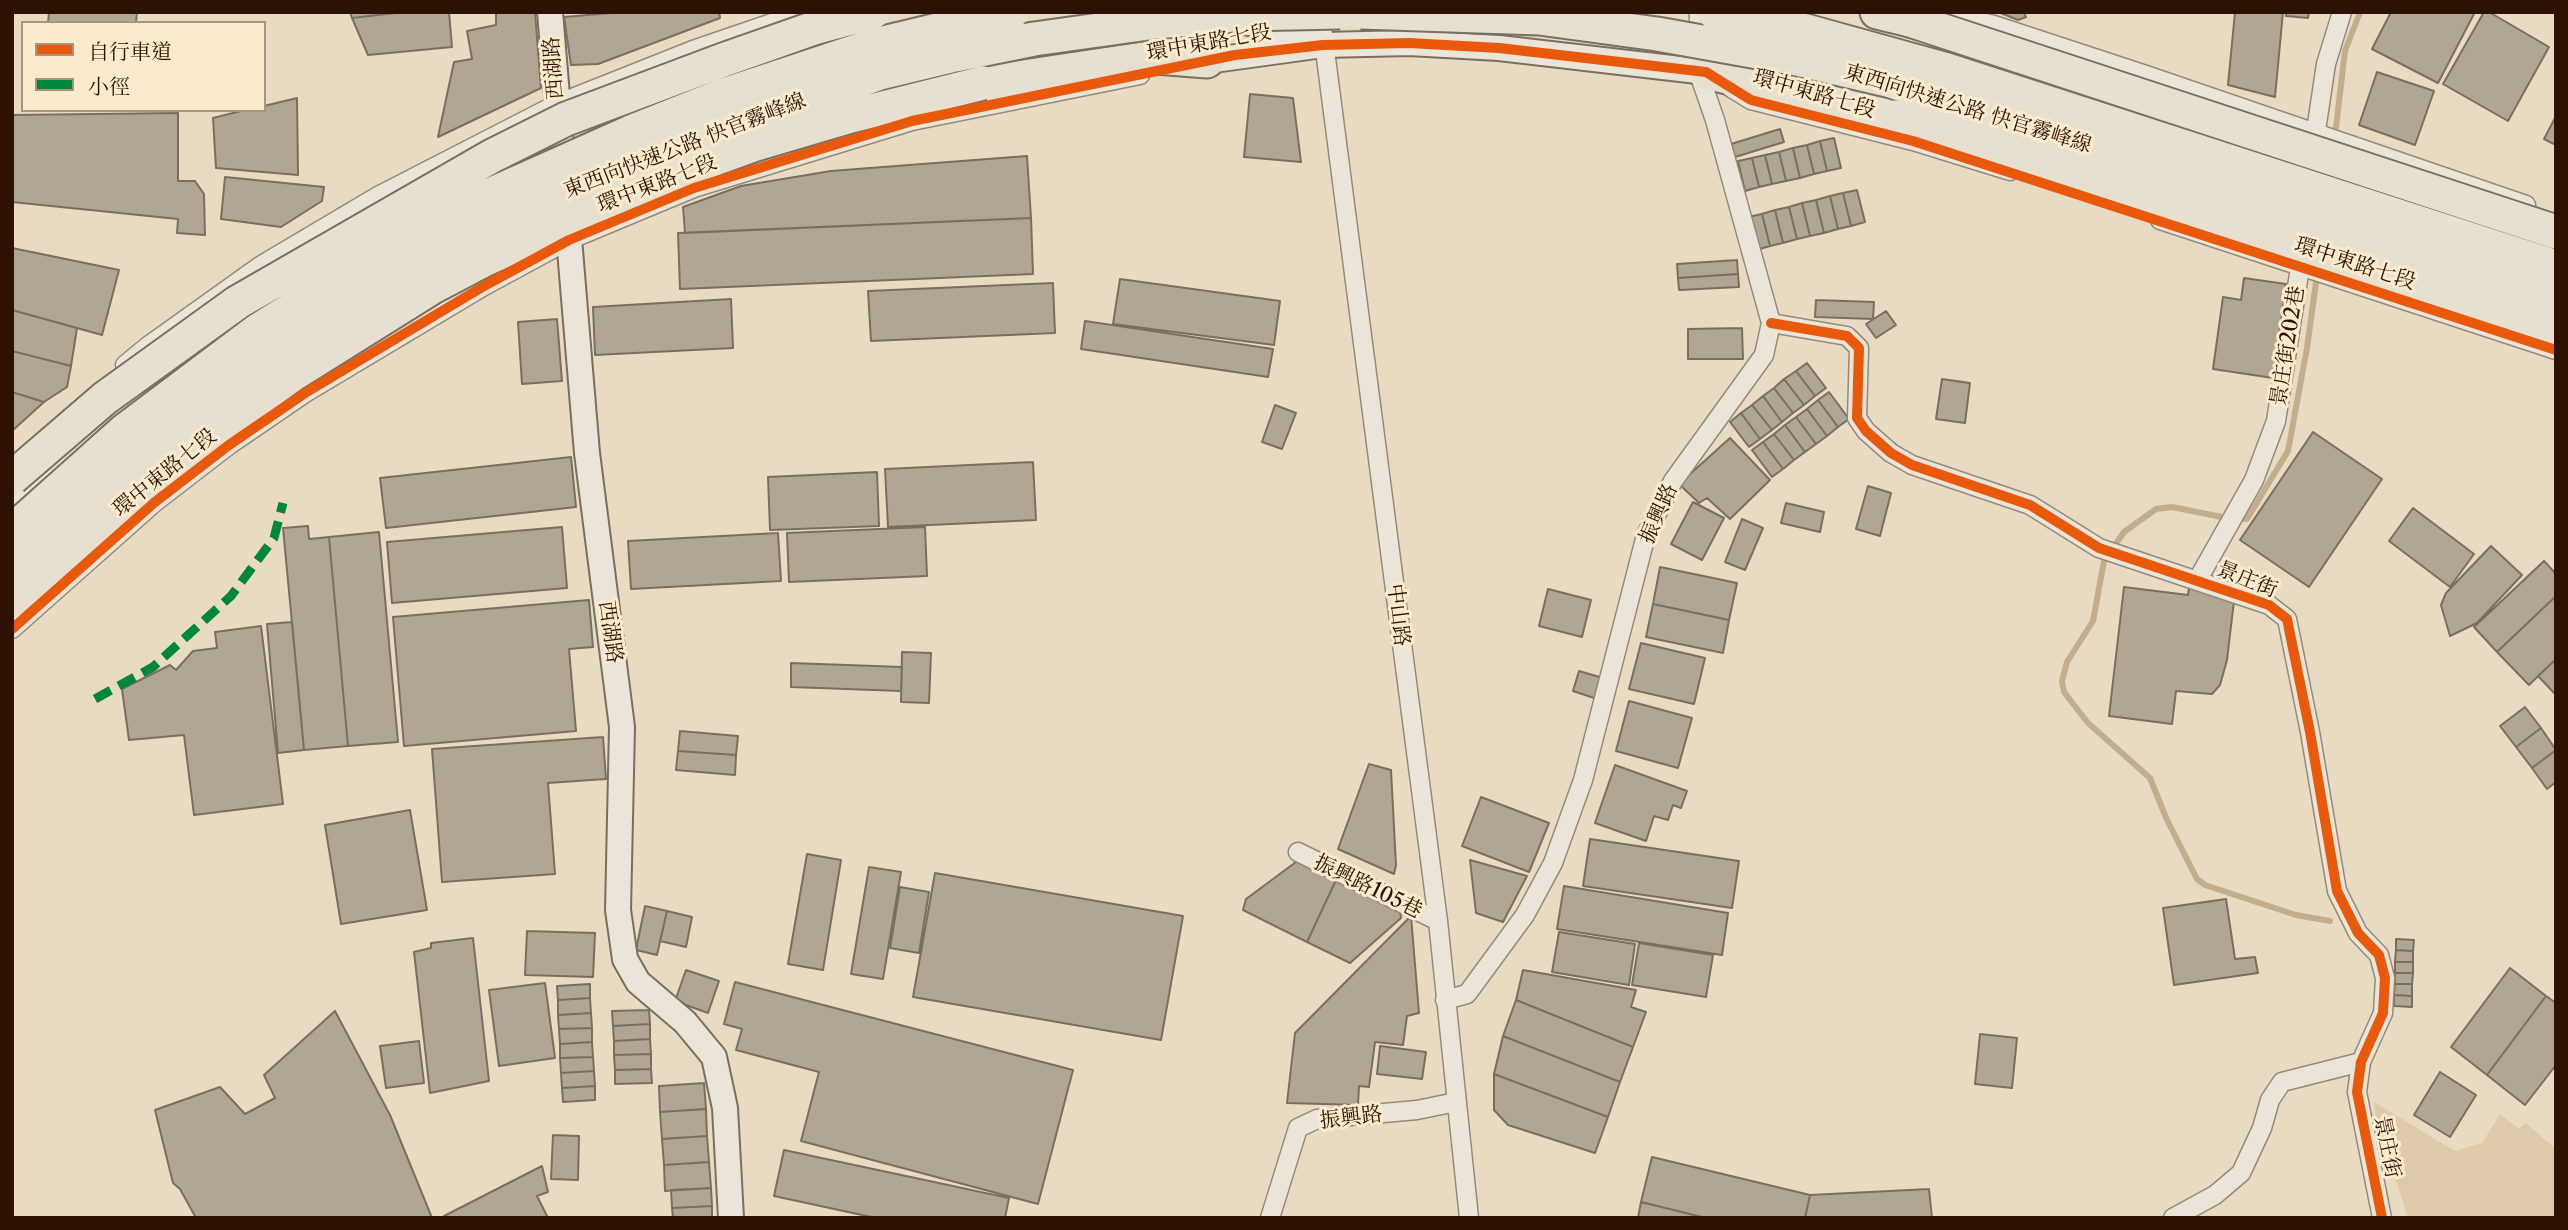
<!DOCTYPE html>
<meta charset="utf-8">
<style>
body{margin:0}
#map{position:relative;width:2568px;height:1230px;overflow:hidden;background:#e8dbc1;font-family:"Libre Caslon Text","Noto Serif TC",serif}
canvas{display:block}
.frame{position:absolute;inset:0;border:14px solid #2d1203;pointer-events:none}
.legend{position:absolute;left:21px;top:21px;width:245px;height:91px;box-sizing:border-box;background:#faebcd;border:2px solid #a8947c;margin:0;padding:9px 12px;list-style:none;font-size:21px;color:#2d1203}
.legend li{display:flex;align-items:center;gap:14px;height:35px}
.legend b{width:35px;border:2px solid #a8947c}
</style>
<div id="map">
<canvas width="2568" height="1230"></canvas>
<div class="frame"></div>
<ul class="legend">
<li><b style="height:9px;background:#e8590c"></b>自行車道</li>
<li><b style="height:9px;background:#00873e"></b>小徑</li>
</ul>
</div>
<script>
const context = document.querySelector('canvas').getContext('2d');
context.lineJoin = 'round';
function paint(path, color) {
  context.fillStyle = color;
  context.fill(path, 'evenodd');
}
function shape(rows) {
  const path = new Path2D();
  for (const r of rows) {
    path.moveTo(r[0], r[1]);
    for (let i = 2; i < r.length; i += 2) path.lineTo(r[i], r[i + 1]);
  }
  return path;
}
function trace(path, color, width, dash) {
  context.strokeStyle = color;
  context.lineWidth = width;
  context.lineCap = dash ? 'butt' : 'round';
  context.setLineDash(dash || []);
  context.stroke(path);
}
function label(font, color, halo, rows, align = 'center') {
  context.font = font + ' "Libre Caslon Text","Noto Serif TC",serif';
  context.lineWidth = 6;
  context.setLineDash([]);
  context.textBaseline = 'middle';
  context.strokeStyle = halo;
  context.fillStyle = color;
  for (const [text, x, y, turn = 0] of rows) {
    context.save();
    context.translate(x, y);
    context.rotate((+turn || 0) * Math.PI / 180);
    context.textAlign = isNaN(turn) ? turn : align;
    if (halo) context.strokeText(text, 0, 0);
    context.fillText(text, 0, 0);
    context.restore();
  }
}
const green = shape([
 [2374,1102,2455,1151,2482,1143,2500,1114,2519,1129,2526,1123,2556,1149,2556,1218,2408,1218,2376,1120]
]);
const stream = shape([
 [2335,136,2345,51,2360,12],
 [2317,275,2307,348,2288,451,2247,519,2222,517,2172,507,2156,509,2124,532,2104,561,2093,621,2067,662,2062,681,2064,692,2088,723,2150,778,2167,820,2197,879,2205,885,2296,915,2330,921]
]);
const building = shape([
 [49,12,137,12,136,23,48,23,49,12],
 [350,12,404,12,352,18,350,12],
 [404,12,449,12,452,47,368,55,352,18,404,12],
 [496,12,535,12,541,88,438,137,454,62,472,59,467,31,496,25,496,12],
 [623,12,719,12,720,18,598,64,571,65,564,17,623,12],
 [1998,12,2024,12,2026,17,2018,20,1998,12],
 [2235,12,2283,12,2275,97,2228,85,2235,12],
 [2286,12,2309,12,2308,18,2286,16,2286,12],
 [2391,12,2475,12,2438,83,2372,49,2391,12],
 [2484,12,2489,12,2549,47,2508,121,2443,84,2484,12],
 [2377,72,2434,91,2415,145,2359,125,2377,72],
 [1250,94,1293,98,1301,162,1244,157,1250,94],
 [297,98,298,175,216,168,213,118,245,110,264,110,264,106,297,98],
 [178,113,178,181,195,181,204,194,205,235,177,233,178,219,12,202,12,115,178,113],
 [2556,116,2556,145,2544,139,2556,116],
 [1780,129,1784,142,1735,157,1731,144,1780,129],
 [1834,138,1841,168,1827,171,1820,141,1834,138],
 [1820,141,1827,171,1814,174,1807,145,1820,141],
 [1807,145,1814,174,1800,178,1793,148,1807,145],
 [1793,148,1800,178,1786,181,1779,152,1793,148],
 [1779,152,1786,181,1772,184,1765,155,1779,152],
 [1765,155,1772,184,1759,187,1752,158,1765,155],
 [1027,156,1031,218,685,233,683,207,741,186,831,171,1027,156],
 [1752,158,1759,187,1745,191,1738,161,1752,158],
 [225,177,324,187,322,201,281,227,221,219,225,177],
 [1857,190,1865,222,1851,226,1843,193,1857,190],
 [1843,193,1851,226,1838,229,1830,196,1843,193],
 [1830,196,1838,229,1824,233,1816,200,1830,196],
 [1816,200,1824,233,1810,236,1802,203,1816,200],
 [1802,203,1810,236,1797,239,1789,207,1802,203],
 [1789,207,1797,239,1783,243,1775,210,1789,207],
 [1775,210,1783,243,1770,246,1762,214,1775,210],
 [1762,214,1770,246,1756,250,1748,217,1762,214],
 [1031,218,1033,274,680,289,678,233,1031,218],
 [12,248,119,270,102,335,12,310,12,248],
 [1737,260,1738,274,1678,278,1677,264,1737,260],
 [1738,274,1739,287,1679,290,1678,278,1738,274],
 [2244,278,2286,284,2273,378,2213,369,2223,297,2241,300,2244,278],
 [1120,279,1280,301,1274,345,1113,324,1120,279],
 [1053,283,1055,333,871,341,868,291,1053,283],
 [731,299,733,348,595,355,593,307,731,299],
 [1816,300,1874,302,1873,319,1815,317,1816,300],
 [12,310,77,328,71,366,12,351,12,310],
 [1886,311,1896,325,1876,338,1866,324,1886,311],
 [557,319,562,381,522,384,518,322,557,319],
 [1085,321,1273,349,1268,377,1081,349,1085,321],
 [1742,328,1743,359,1688,359,1688,329,1742,328],
 [12,351,71,366,67,387,44,402,12,392,12,351],
 [1807,363,1826,388,1815,396,1796,371,1807,363],
 [1796,371,1815,396,1804,405,1784,379,1796,371],
 [1784,379,1804,405,1793,413,1774,388,1784,379],
 [1942,379,1970,383,1965,423,1936,419,1942,379],
 [1774,388,1793,413,1782,422,1763,396,1774,388],
 [12,392,44,402,12,431,12,392],
 [1829,392,1849,419,1838,427,1818,400,1829,392],
 [1763,396,1782,422,1772,430,1752,405,1763,396],
 [1818,400,1838,427,1827,436,1807,409,1818,400],
 [1275,405,1296,413,1282,449,1262,442,1275,405],
 [1752,405,1772,430,1760,439,1741,413,1752,405],
 [1807,409,1827,436,1816,444,1796,417,1807,409],
 [1741,413,1760,439,1749,447,1730,422,1741,413],
 [1796,417,1816,444,1805,452,1785,425,1796,417],
 [1785,425,1805,452,1794,460,1774,434,1785,425],
 [2313,432,2382,479,2309,587,2240,540,2313,432],
 [1774,434,1794,460,1783,469,1763,442,1774,434],
 [1730,438,1770,480,1730,519,1707,498,1699,503,1679,484,1730,438],
 [1763,442,1783,469,1772,477,1752,450,1763,442],
 [571,457,576,507,386,528,380,478,571,457],
 [1033,462,1036,520,888,527,885,469,1033,462],
 [877,472,879,526,770,530,768,477,877,472],
 [1868,486,1891,493,1880,536,1856,529,1868,486],
 [1693,502,1724,518,1702,560,1671,544,1693,502],
 [1786,503,1824,512,1820,532,1781,523,1786,503],
 [2413,508,2474,554,2450,587,2389,541,2413,508],
 [1742,519,1763,528,1745,570,1725,562,1742,519],
 [308,526,309,539,329,537,348,746,304,750,283,528,308,526],
 [562,527,567,588,392,603,387,542,562,527],
 [925,527,927,576,789,582,787,533,925,527],
 [379,532,398,742,348,746,329,537,379,532],
 [778,533,781,581,631,589,628,541,778,533],
 [2491,546,2522,575,2477,623,2450,636,2441,605,2446,593,2491,546],
 [2544,561,2556,574,2556,596,2497,652,2474,627,2544,561],
 [1660,567,1737,583,1729,620,1653,604,1660,567],
 [2124,587,2188,595,2189,588,2234,601,2227,660,2220,685,2212,694,2176,691,2172,724,2109,716,2124,587],
 [1548,589,1591,600,1582,637,1539,626,1548,589],
 [2556,596,2556,659,2529,685,2497,652,2556,596],
 [589,600,593,647,569,649,576,731,404,746,393,617,589,600],
 [1653,604,1729,620,1723,653,1646,637,1653,604],
 [292,622,304,750,278,753,267,624,292,622],
 [261,626,283,804,194,815,184,735,129,740,122,689,170,665,176,670,193,651,217,648,215,632,261,626],
 [1641,643,1705,658,1694,704,1629,689,1641,643],
 [902,652,931,653,929,703,901,702,902,652],
 [2556,659,2556,695,2538,676,2556,659],
 [791,663,902,667,901,691,791,687,791,663],
 [1579,671,1603,678,1597,699,1573,691,1579,671],
 [1629,701,1692,718,1678,768,1616,751,1629,701],
 [2525,707,2541,728,2516,747,2500,726,2525,707],
 [2541,728,2556,750,2532,768,2516,747,2541,728],
 [680,731,738,736,736,755,678,751,680,731],
 [603,737,606,779,548,783,555,874,442,882,432,749,603,737],
 [2556,750,2556,782,2547,789,2532,768,2556,750],
 [678,751,736,755,735,775,676,770,678,751],
 [1369,764,1391,770,1396,865,1394,874,1338,849,1369,764],
 [1615,765,1687,791,1681,808,1673,805,1668,820,1654,816,1646,841,1595,823,1615,765],
 [1481,797,1549,823,1529,872,1462,846,1481,797],
 [410,810,427,910,341,924,325,825,410,810],
 [1590,839,1739,861,1732,908,1583,886,1590,839],
 [807,854,841,860,823,970,788,964,807,854],
 [1300,859,1337,878,1307,942,1243,910,1246,899,1300,859],
 [1470,860,1527,876,1503,922,1476,913,1470,860],
 [869,867,901,872,883,979,851,974,869,867],
 [935,873,1183,916,1161,1040,913,997,935,873],
 [1337,878,1400,911,1401,918,1350,963,1307,942,1337,878],
 [1564,886,1728,913,1722,955,1557,929,1564,886],
 [900,887,929,892,919,953,890,948,900,887],
 [2226,899,2235,959,2255,957,2258,973,2174,985,2163,908,2226,899],
 [645,906,667,911,657,955,636,950,645,906],
 [667,911,692,917,686,947,660,941,667,911],
 [1411,916,1419,1013,1407,1016,1403,1045,1375,1042,1369,1087,1359,1086,1358,1105,1287,1103,1295,1033,1411,916],
 [527,931,595,933,593,977,525,975,527,931],
 [1559,932,1635,944,1629,985,1552,972,1559,932],
 [473,938,489,1081,430,1093,414,952,431,948,431,943,473,938],
 [2396,939,2414,940,2413,951,2396,950,2396,939],
 [1639,943,1713,955,1706,997,1632,985,1639,943],
 [2396,950,2413,951,2413,962,2395,962,2396,950],
 [2395,962,2413,962,2413,973,2395,973,2395,962],
 [2510,968,2546,996,2487,1075,2451,1047,2510,968],
 [686,970,719,981,708,1013,675,1001,686,970],
 [1523,970,1636,990,1631,1007,1646,1012,1633,1047,1516,1000,1523,970],
 [2395,973,2413,973,2412,984,2395,984,2395,973],
 [735,982,1073,1070,1038,1204,801,1141,819,1072,736,1050,742,1029,724,1024,735,982],
 [545,983,555,1058,499,1066,489,990,545,983],
 [590,984,590,998,558,1000,557,986,590,984],
 [2395,984,2412,984,2412,996,2394,995,2395,984],
 [2394,995,2412,996,2412,1007,2394,1006,2394,995],
 [2546,996,2556,1003,2556,1065,2525,1105,2487,1075,2546,996],
 [590,998,591,1013,558,1015,558,1000,590,998],
 [1516,1000,1633,1047,1620,1082,1503,1036,1516,1000],
 [649,1010,650,1024,613,1026,612,1011,649,1010],
 [335,1011,390,1115,432,1218,196,1218,180,1189,173,1183,155,1110,220,1087,245,1114,275,1098,264,1075,335,1011],
 [591,1013,592,1028,559,1029,558,1015,591,1013],
 [650,1024,650,1039,614,1041,613,1026,650,1024],
 [592,1028,592,1042,560,1044,559,1029,592,1028],
 [1980,1034,2017,1038,2012,1088,1975,1084,1980,1034],
 [1503,1036,1620,1082,1608,1117,1494,1074,1503,1036],
 [650,1039,651,1054,614,1055,614,1041,650,1039],
 [419,1041,424,1083,386,1088,380,1046,419,1041],
 [592,1042,593,1057,560,1058,560,1044,592,1042],
 [1380,1046,1426,1052,1422,1079,1377,1074,1380,1046],
 [651,1054,651,1069,615,1070,614,1055,651,1054],
 [593,1057,594,1071,561,1073,560,1058,593,1057],
 [651,1069,652,1083,615,1084,615,1070,651,1069],
 [594,1071,595,1086,562,1088,561,1073,594,1071],
 [2440,1072,2476,1095,2450,1137,2414,1115,2440,1072],
 [1494,1074,1608,1117,1595,1153,1508,1125,1494,1110,1494,1074],
 [704,1083,706,1109,660,1112,659,1086,704,1083],
 [595,1086,595,1100,563,1102,562,1088,595,1086],
 [706,1109,707,1136,662,1139,660,1112,706,1109],
 [553,1135,579,1136,578,1180,551,1179,553,1135],
 [707,1136,709,1162,664,1165,662,1139,707,1136],
 [784,1150,1009,1198,1005,1218,876,1218,774,1196,784,1150],
 [1652,1157,1810,1195,1805,1218,1706,1218,1641,1202,1652,1157],
 [709,1162,711,1188,665,1191,664,1165,709,1162],
 [542,1166,548,1192,537,1196,548,1218,445,1218,444,1216,542,1166],
 [711,1188,712,1206,672,1208,671,1190,711,1188],
 [1929,1189,1932,1218,1805,1218,1810,1195,1929,1189],
 [1641,1202,1706,1218,1638,1218,1641,1202],
 [712,1206,712,1218,673,1218,672,1208,712,1206]
]);
const street = shape([
 [1320,12,1438,921,1469,1218],
 [1940,12,1994,25,2146,75,2526,205],
 [1730,87,1751,100,1913,141,2010,171],
 [2314,144,2326,64,2342,12],
 [2160,220,2556,350],
 [1771,323,1847,336,1859,348,1857,418,1866,431,1891,453,1912,465,2030,505,2099,548,2269,605,2287,619,2310,732,2337,891,2358,933,2379,955,2385,978,2383,1013,2361,1062,2357,1092,2382,1218],
 [125,365,148,346,260,266,378,196,557,104,693,50,804,12],
 [2197,581,2254,480,2276,421,2302,255],
 [12,629,155,502,229,445,305,393,484,286,569,240,694,188,912,121,1140,75],
 [1298,852,1438,921],
 [1445,1000,1467,994,1525,915,1553,863,1583,780,1646,535,1673,481,1764,355,1771,323,1715,120,1698,71,1699,12],
 [1270,1218,1298,1128,1317,1119,1417,1110,1456,1102],
 [2173,1218,2215,1195,2241,1173,2262,1128,2270,1100,2282,1082,2361,1062]
]);
const secondary = shape([
 [550,12,587,453,622,727,618,910,625,959,638,982,685,1022,714,1057,725,1108,731,1218],
 [1248,23,1255,22,1323,45],
 [1207,61,1323,45,1409,43,1499,48,1706,72,1719,65],
 [12,506,110,418,160,385]
]);
const highway = shape([
 [1877,12,1910,20],
 [1706,72,1895,117],
 [983,83,1156,57,1207,61]
]);
const highwayBridge = shape([
 [1361,12,1539,18,1657,34,1797,59,1891,81,2556,299],
 [1714,12,1806,31,1947,70,2556,267],
 [1910,20,2556,232],
 [1895,117,2556,330],
 [12,478,105,398,238,302,492,156,566,119,723,60,817,27,873,12],
 [12,531,124,431,257,331,343,277,474,202,633,131,721,96,875,45,1012,12],
 [12,567,155,444,282,350,372,290,451,245,524,209,646,157,880,73,955,55,1034,39,1156,22,1244,14,1340,12],
 [12,601,152,479,216,431,292,375,431,288,484,260,668,176,753,145,851,116,983,83]
]);
const quiet = shape([
 [95,699,153,667,231,596,274,538,283,503]
]);
const cycleway = shape([
 [1771,323,1847,336,1859,348,1857,418,1866,431,1891,453,1912,465,2030,505,2099,548,2269,605,2287,619,2310,732,2337,891,2358,933,2379,955,2385,978,2383,1013,2361,1062,2357,1092,2382,1218],
 [12,629,155,502,229,445,305,393,484,286,569,240,694,188,912,121,1235,55,1323,45,1409,43,1499,48,1706,72,1751,100,1913,141,2556,350]
]);
const streetNames = [
 ["環中東路七段",1209,43,-10],
 ["西湖路",554,68,-94],
 ["環中東路七段",1814,94,16],
 ["東西向快速公路 快官霧峰線",1968,109,17],
 ["東西向快速公路 快官霧峰線",685,146,-21],
 ["環中東路七段",657,184,-21],
 ["環中東路七段",2355,264,18],
 ["景庄街202巷",2288,346,-81],
 ["環中東路七段",165,473,-39],
 ["振興路",1659,514,-66],
 ["景庄街",2247,580,22],
 ["中山路",1398,615,83],
 ["西湖路",610,632,82],
 ["振興路105巷",1368,887,26],
 ["振興路",1351,1118,-7],
 ["景庄街",2387,1147,79]
];
paint(green, '#decaa8');
trace(stream, '#c2ae8c', 6);
paint(building, '#b1a694');
trace(building, '#796f60', 2);
trace(street, '#948a7a', 21);
trace(secondary, '#796f60', 28);
trace(highway, '#796f60', 37);
trace(street, '#ebe4d8', 18);
trace(secondary, '#ebe4d8', 24);
trace(highway, '#e7e0d1', 33);
trace(highwayBridge, '#796f60', 37, []);
trace(highwayBridge, '#e7e0d1', 33);
trace(quiet, '#00873e', 9, [18, 9]);
trace(cycleway, '#e8590c', 10);
label('21px', '#2d1203', '#faebcd', streetNames);
</script>
